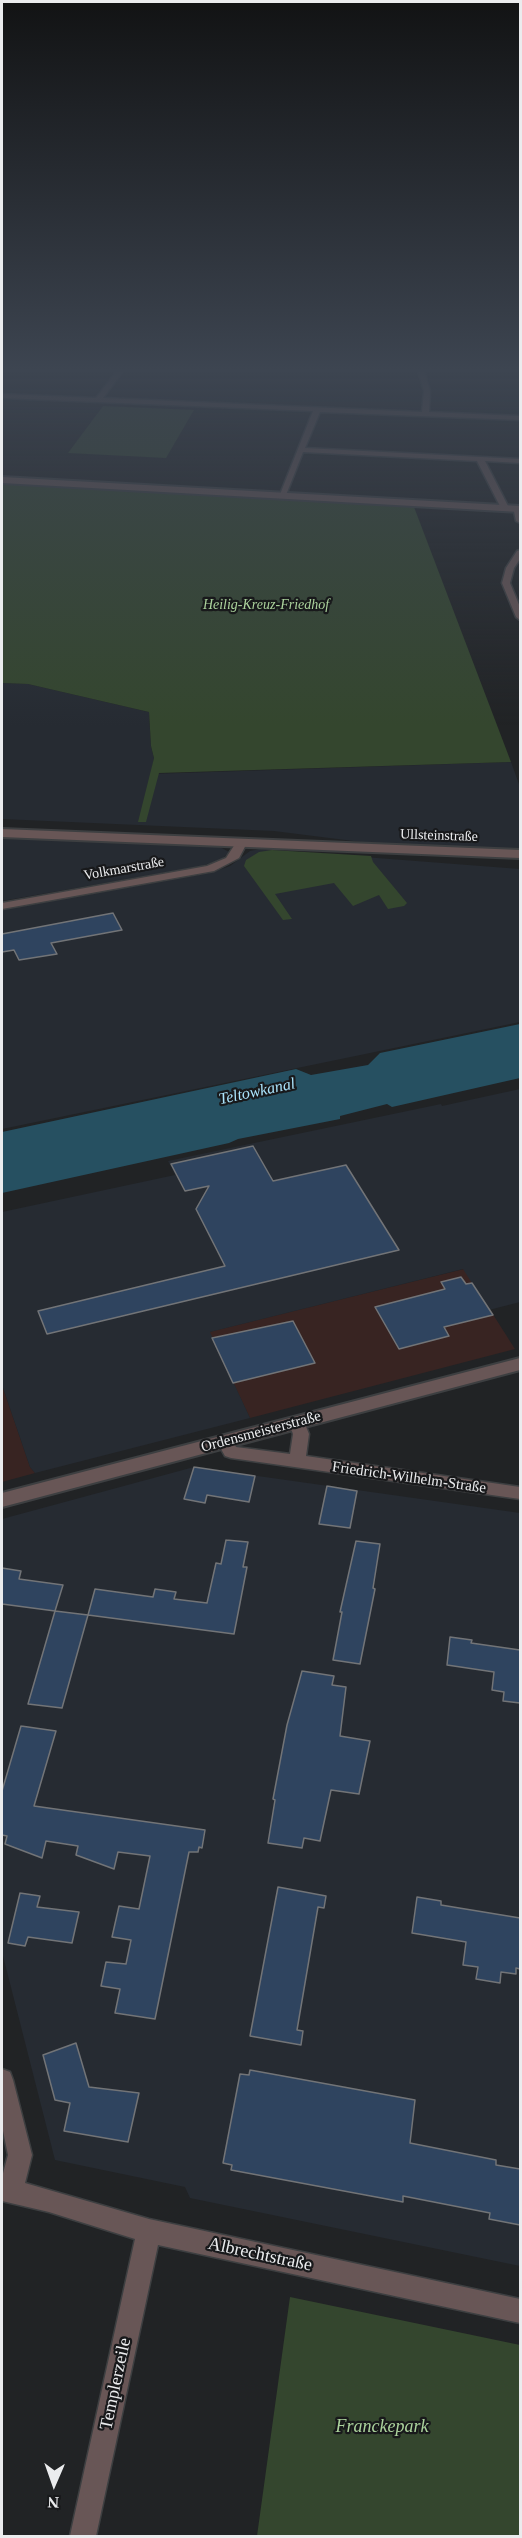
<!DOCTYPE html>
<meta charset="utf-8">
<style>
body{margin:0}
#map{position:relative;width:522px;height:2538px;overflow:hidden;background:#212325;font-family:"Times New Roman",serif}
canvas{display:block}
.frame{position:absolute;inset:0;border:3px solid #ebecee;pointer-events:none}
.north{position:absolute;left:24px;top:2454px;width:60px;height:60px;-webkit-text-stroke:4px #18191b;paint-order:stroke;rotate:182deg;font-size:16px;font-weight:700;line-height:24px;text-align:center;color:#ebecee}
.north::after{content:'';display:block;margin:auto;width:21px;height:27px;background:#ebecee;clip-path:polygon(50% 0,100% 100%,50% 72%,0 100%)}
</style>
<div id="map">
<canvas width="522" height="2538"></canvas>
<div class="frame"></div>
<div class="north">N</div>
</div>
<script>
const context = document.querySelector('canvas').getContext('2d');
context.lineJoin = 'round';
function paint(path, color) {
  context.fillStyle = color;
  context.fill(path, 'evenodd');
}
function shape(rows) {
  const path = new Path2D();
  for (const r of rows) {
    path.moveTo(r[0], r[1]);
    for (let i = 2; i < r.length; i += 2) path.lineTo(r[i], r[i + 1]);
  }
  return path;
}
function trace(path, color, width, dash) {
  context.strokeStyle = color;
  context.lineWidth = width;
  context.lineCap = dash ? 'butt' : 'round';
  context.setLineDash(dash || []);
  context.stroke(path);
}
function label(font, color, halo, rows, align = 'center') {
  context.font = font + ' "Times New Roman",serif';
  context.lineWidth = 4.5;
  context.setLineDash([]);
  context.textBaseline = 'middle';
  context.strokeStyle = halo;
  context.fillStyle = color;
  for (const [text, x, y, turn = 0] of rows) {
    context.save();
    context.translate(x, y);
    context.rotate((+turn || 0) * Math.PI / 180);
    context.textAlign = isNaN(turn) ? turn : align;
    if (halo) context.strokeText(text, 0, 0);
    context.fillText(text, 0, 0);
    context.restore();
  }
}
const commercial = shape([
 [464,1269,515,1349,250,1418,209,1332],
 [2,1385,30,1467,35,1473,2,1482]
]);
const built = shape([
 [2,683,28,684,149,712,151,746,154,758,151,774,511,762,520,787,520,849,369,843,274,831,2,819],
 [2,837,220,847,229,852,222,859,202,866,2,901],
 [260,849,520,869,520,1022,2,1129,2,910,210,873,230,866,250,851],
 [520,1089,520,1302,489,1310,463,1269,210,1332,250,1418,35,1473,30,1467,2,1385,2,1212,175,1175,168,1161,441,1104,442,1106],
 [194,1467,520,1513,520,2266,190,2198,185,2187,55,2160,2,1952,2,1519]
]);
const green = shape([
 [103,406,194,410,166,458,68,453],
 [2,484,414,507,511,762,159,773,146,822,138,822,154,758,151,746,149,712,28,684,2,683],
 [272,850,371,856,373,862,407,903,404,906,388,909,379,895,353,906,334,883,275,894,292,919,283,920,244,866,246,860,259,852],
 [290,2297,520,2345,520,2536,257,2536]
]);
const water = shape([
 [520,1024,520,1078,392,1107,387,1104,340,1116,340,1119,238,1139,229,1143,2,1193,2,1132,296,1069,311,1075,368,1065,380,1053]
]);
const building = shape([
 [113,913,122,930,51,943,57,954,19,960,14,950,2,952,2,934,113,913],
 [253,1146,273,1181,346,1165,399,1250,47,1334,38,1311,225,1266,196,1209,209,1186,185,1191,171,1164,253,1146],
 [461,1277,466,1284,472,1283,493,1315,444,1327,449,1336,399,1349,375,1307,445,1289,441,1282,461,1277],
 [293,1321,315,1363,233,1383,212,1338,293,1321],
 [194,1467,255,1476,249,1502,207,1495,205,1503,184,1499,194,1467],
 [327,1486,357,1491,350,1528,319,1524,327,1486],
 [226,1540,248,1542,243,1567,247,1567,234,1634,88,1615,95,1589,153,1597,155,1589,176,1592,174,1599,207,1603,216,1563,221,1564,226,1540],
 [356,1541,380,1544,373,1588,375,1589,360,1664,333,1660,342,1612,340,1612,356,1541],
 [2,1568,21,1571,19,1579,63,1585,55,1611,2,1604,2,1568],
 [55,1611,88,1615,62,1708,28,1704,55,1611],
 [450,1637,472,1640,471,1643,520,1650,520,1703,503,1701,504,1692,492,1690,494,1672,447,1665,450,1637],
 [302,1671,334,1676,332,1685,346,1687,340,1736,370,1741,359,1794,331,1790,320,1841,304,1838,302,1848,268,1843,275,1800,273,1799,287,1725,302,1671],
 [21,1726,56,1731,34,1806,205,1830,202,1848,199,1847,198,1852,189,1852,155,2019,115,2013,120,1989,101,1986,106,1962,126,1964,131,1940,112,1937,119,1906,139,1909,150,1856,118,1852,114,1869,76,1855,78,1846,46,1841,42,1858,5,1844,7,1836,2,1835,2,1791,21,1726],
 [278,1887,326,1896,324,1908,318,1907,297,2030,303,2031,301,2045,250,2036,278,1887],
 [20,1893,40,1896,37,1907,79,1912,72,1943,28,1937,25,1946,8,1943,20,1893],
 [417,1897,441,1901,441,1905,520,1918,520,1969,516,1968,516,1974,501,1972,500,1983,476,1979,478,1967,463,1965,466,1942,412,1933,417,1897],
 [76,2043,89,2087,139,2093,128,2142,64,2131,70,2103,55,2100,43,2055,76,2043],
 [250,2070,415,2100,410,2143,496,2160,496,2165,520,2169,520,2225,489,2219,490,2213,403,2196,403,2202,231,2170,232,2165,223,2163,240,2074,249,2075,250,2070]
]);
const minor = shape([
 [117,371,123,371,103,398,422,412,424,391,418,371,424,371,430,391,429,412,520,416,520,420,320,412,305,448,520,459,520,463,485,461,509,508,505,510,501,508,477,461,303,452,286,495,279,497,313,411,2,398,2,394,96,398,117,371],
 [513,507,520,509,520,523,516,521,513,507],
 [520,550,520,559,514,568,510,583,520,607,520,620,516,617,502,583,506,568,517,551,520,550],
 [241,840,247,843,239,858,214,871,2,909,2,903,207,866,226,858,237,841,241,840],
 [297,1417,303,1419,309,1434,306,1456,520,1487,520,1499,231,1458,225,1456,217,1442,219,1438,225,1436,231,1438,236,1447,290,1454,293,1434,289,1423,291,1419,297,1417],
 [2,2069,10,2072,13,2080,32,2155,25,2183,149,2219,520,2299,520,2323,158,2245,96,2536,70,2536,135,2239,49,2212,2,2201,2,2177,8,2155,2,2126,2,2069]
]);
const tertiary = shape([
 [2,477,520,506,520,512,2,483,2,477],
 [2,829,520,850,520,858,2,837,2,829],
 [520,1358,520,1370,2,1507,2,1493,520,1358]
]);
const farParknames = [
 ["Heilig-Kreuz-Friedhof",266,605]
];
const farStreetnames = [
 ["Ullsteinstraße",439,836,2],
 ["Volkmarstraße",124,869,-10]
];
const streetNames = [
 ["Ordensmeisterstraße",261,1432,-15],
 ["Friedrich-Wilhelm-Straße",409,1478,8]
];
const waterNames = [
 ["Teltowkanal",257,1092,-12]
];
const nearStreetnames = [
 ["Albrechtstraße",260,2255,12],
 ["Templerzeile",116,2384,-78]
];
const nearParknames = [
 ["Franckepark",382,2427]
];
paint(commercial, '#382422');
paint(built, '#262b32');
paint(green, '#34462e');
paint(water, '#265061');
paint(building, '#2f445f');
trace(building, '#727477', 1.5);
trace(minor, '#3d3f41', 3);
trace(tertiary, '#3d3f41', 4);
paint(minor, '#685656');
paint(tertiary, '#685656');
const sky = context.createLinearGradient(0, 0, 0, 726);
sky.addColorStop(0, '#121314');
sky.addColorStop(0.51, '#3d4551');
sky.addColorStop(1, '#3d455100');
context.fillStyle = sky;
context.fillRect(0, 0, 522, 726);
label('italic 14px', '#abd29c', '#18191b', farParknames);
label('14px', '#ebecee', '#18191b', farStreetnames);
label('15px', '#ebecee', '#18191b', streetNames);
label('italic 16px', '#abe5fd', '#18191b', waterNames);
label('18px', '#ebecee', '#18191b', nearStreetnames);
label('italic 18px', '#abd29c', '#18191b', nearParknames);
</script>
